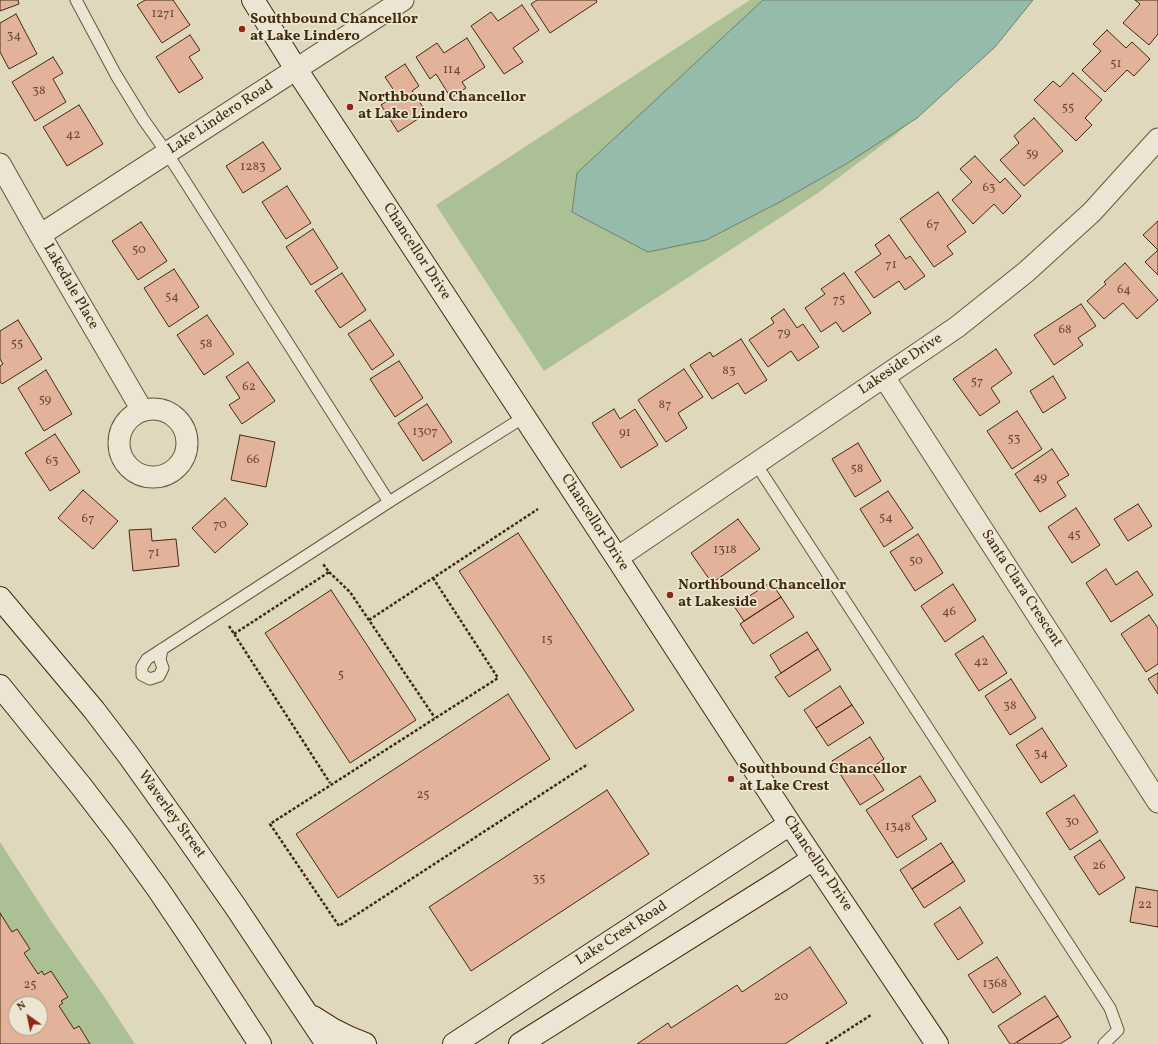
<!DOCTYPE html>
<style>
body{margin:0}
#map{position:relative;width:1158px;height:1044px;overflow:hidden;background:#e0d8bc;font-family:Vollkorn,serif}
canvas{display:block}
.north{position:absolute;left:8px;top:996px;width:40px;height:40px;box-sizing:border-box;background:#ebe6d3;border:1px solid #a89b83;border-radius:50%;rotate:327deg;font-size:11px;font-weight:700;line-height:16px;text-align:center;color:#432a0c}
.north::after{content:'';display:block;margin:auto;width:14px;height:18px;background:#8f2418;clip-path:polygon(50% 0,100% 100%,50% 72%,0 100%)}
</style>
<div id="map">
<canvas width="1158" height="1044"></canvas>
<div class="north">N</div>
</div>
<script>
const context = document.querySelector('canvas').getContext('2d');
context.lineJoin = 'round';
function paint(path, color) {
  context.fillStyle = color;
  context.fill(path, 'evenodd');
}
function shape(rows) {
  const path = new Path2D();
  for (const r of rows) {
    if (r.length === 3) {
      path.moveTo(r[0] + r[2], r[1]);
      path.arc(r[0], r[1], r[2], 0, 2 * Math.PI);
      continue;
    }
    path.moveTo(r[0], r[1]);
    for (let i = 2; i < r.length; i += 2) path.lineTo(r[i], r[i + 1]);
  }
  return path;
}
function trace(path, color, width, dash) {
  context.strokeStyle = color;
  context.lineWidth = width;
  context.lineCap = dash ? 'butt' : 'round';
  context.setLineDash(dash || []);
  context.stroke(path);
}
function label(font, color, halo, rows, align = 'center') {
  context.font = font + ' Vollkorn,serif';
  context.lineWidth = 3.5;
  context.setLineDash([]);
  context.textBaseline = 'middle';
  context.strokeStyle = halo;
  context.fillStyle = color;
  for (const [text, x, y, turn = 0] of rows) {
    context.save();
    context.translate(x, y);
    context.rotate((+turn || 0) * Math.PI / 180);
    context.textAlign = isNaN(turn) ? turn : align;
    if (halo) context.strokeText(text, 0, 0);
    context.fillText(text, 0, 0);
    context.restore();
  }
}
const green = shape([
 [750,0,1030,0,947,90,894,136,818,193,544,371,436,205],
 [0,842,51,921,105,998,135,1044,0,1044],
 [16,1004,40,1004,40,1028,16,1028]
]);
const water = shape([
 [763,0,1033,0,995,47,917,118,846,164,778,203,706,240,648,252,572,212,577,173,763,0]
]);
const building = shape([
 [0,0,18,0,19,4,0,11,0,0],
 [145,0,173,0,190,25,162,43,137,5,145,0],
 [537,0,596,0,597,2,550,33,531,4,537,0],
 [1135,0,1158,0,1158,34,1149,45,1123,23,1140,4,1135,0],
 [522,5,539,30,513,48,523,62,504,74,471,26,491,12,498,21,522,5],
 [16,14,37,54,9,69,0,52,0,23,16,14],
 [1107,30,1126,48,1132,42,1150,59,1134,76,1127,70,1105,92,1082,70,1101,51,1093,44,1107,30],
 [190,35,200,50,189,57,203,78,179,93,156,57,190,35],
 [467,38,485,67,462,82,466,88,451,98,436,74,430,79,416,57,437,43,444,53,467,38],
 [53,57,63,73,53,79,66,102,35,121,12,82,53,57],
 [405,64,419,86,412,91,427,113,398,132,381,105,397,95,385,77,405,64],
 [1073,73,1102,100,1085,118,1092,125,1076,141,1034,100,1053,81,1060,87,1073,73],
 [79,105,103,144,67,166,43,127,79,105],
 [1034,118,1063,151,1024,186,1000,160,1019,143,1014,136,1034,118],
 [263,142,281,169,243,193,226,166,263,142],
 [975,156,1000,183,1005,178,1021,196,1003,214,994,204,973,224,952,200,972,182,960,169,975,156],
 [287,186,311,223,286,239,262,202,287,186],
 [938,192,966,232,947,246,953,254,934,267,900,219,938,192],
 [1158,221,1158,275,1145,262,1158,250,1143,235,1158,221],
 [141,222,167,261,138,280,112,241,141,222],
 [313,229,338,268,311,285,286,247,313,229],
 [889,235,906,259,910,256,925,276,905,290,899,281,874,298,855,272,881,254,875,245,889,235],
 [1125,263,1158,300,1137,319,1123,303,1104,319,1087,301,1106,284,1104,282,1125,263],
 [174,269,199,307,169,327,144,288,174,269],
 [342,273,366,310,340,328,315,291,342,273],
 [844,273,871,313,843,332,836,322,821,332,805,308,825,294,821,289,844,273],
 [1081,304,1096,326,1078,338,1083,345,1054,365,1034,335,1081,304],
 [784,309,797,328,803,324,819,347,798,361,791,351,768,367,749,340,774,323,771,318,784,309],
 [207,315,234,354,204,375,177,335,207,315],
 [18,320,42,359,2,384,0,382,0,366,3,364,0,359,0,331,18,320],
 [370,320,394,355,372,370,348,334,370,320],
 [741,339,767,380,745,394,738,383,712,399,690,365,710,352,713,357,741,339],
 [996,349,1012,373,991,388,1000,402,980,416,953,379,996,349],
 [399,361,423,398,395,417,370,379,399,361],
 [248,362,275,401,242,424,229,405,240,398,226,377,248,362],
 [684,369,703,397,678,413,687,428,666,442,638,400,684,369],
 [46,370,72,414,44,431,18,388,46,370],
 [1053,376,1066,398,1043,413,1030,391,1053,376],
 [427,404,452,442,423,461,398,423,427,404],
 [614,409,620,419,635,409,658,445,621,468,592,423,614,409],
 [1017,411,1042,449,1012,469,987,431,1017,411],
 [55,434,80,472,50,491,25,453,55,434],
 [240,435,275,442,266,487,231,480,240,435],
 [858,443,881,481,855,497,832,459,858,443],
 [1052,449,1069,475,1057,482,1066,496,1040,512,1015,474,1052,449],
 [83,490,118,521,93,549,58,518,83,490],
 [888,491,913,528,884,547,860,509,888,491],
 [225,498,248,524,215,553,192,528,225,498],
 [1138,504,1152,526,1128,541,1114,519,1138,504],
 [1076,508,1100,545,1072,563,1048,527,1076,508],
 [738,519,760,549,712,583,691,553,738,519],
 [151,529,152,541,176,539,179,566,133,571,129,530,151,529],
 [518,533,634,710,576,749,459,571,518,533],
 [918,534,943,573,915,591,890,552,918,534],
 [1106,569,1116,585,1137,571,1153,595,1111,622,1086,583,1106,569],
 [771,582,781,597,744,621,734,606,771,582],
 [953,584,976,620,945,642,921,606,953,584],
 [331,590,416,720,350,763,265,633,331,590],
 [781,597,794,617,753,644,740,624,781,597],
 [1149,615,1158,628,1158,664,1146,672,1121,634,1149,615],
 [807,632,818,649,781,673,770,655,807,632],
 [983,636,1007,673,979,691,955,654,983,636],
 [818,649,831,670,789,697,775,677,818,649],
 [1158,673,1158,694,1148,679,1158,673],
 [1011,679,1036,718,1010,735,985,696,1011,679],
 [840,686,852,705,816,728,804,710,840,686],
 [508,694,550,759,338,898,296,834,508,694],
 [852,705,864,723,828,746,816,728,852,705],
 [1042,728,1067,766,1041,783,1016,745,1042,728],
 [870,737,884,759,870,769,884,790,860,805,832,761,870,737],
 [920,776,936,801,912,816,927,839,897,858,866,810,920,776],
 [607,790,649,854,471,971,429,907,607,790],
 [1074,795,1098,832,1070,850,1046,813,1074,795],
 [1100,840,1125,878,1099,895,1074,857,1100,840],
 [941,843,953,862,912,889,900,870,941,843],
 [953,862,965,881,924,908,912,889,953,862],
 [1136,887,1158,891,1158,927,1130,922,1136,887],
 [960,907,983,943,958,960,934,924,960,907],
 [0,913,12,932,17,929,30,949,24,953,38,974,42,971,44,975,51,971,68,997,61,1001,63,1003,59,1006,74,1029,79,1026,90,1044,0,1044,0,913],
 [16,1004,40,1004,40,1028,16,1028,16,1004],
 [810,947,847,1003,785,1044,637,1044,668,1023,671,1028,737,985,742,992,810,947],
 [997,957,1021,994,993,1013,968,975,997,957],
 [1045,996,1058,1016,1017,1042,1014,1044,1010,1044,998,1026,1045,996],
 [1058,1016,1071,1037,1060,1044,1018,1044,1017,1042,1058,1016]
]);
const path = shape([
 [329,572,350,592,435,718],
 [433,578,498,678,270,824,339,926,588,764],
 [369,620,538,509],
 [229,626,330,783],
 [234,634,329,572,323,564],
 [826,1044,871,1015]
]);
const lane = shape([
 [76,0,116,75,143,119,167,153,389,502],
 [756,464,1110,1008,1118,1030,1104,1044],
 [162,649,160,660,163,668,159,676,150,679,142,675,142,667,147,659,389,502,524,417]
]);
const street = shape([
 [0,164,40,235,142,410],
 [40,235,403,0],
 [884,377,1158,802],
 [153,443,34],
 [617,558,957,327,1026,272,1092,212,1158,139]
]);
const secondary = shape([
 [253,0,296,69,617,558,790,824,937,1044],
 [0,598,94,710,129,756,184,833,235,906,327,1044],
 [0,686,81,786,121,838,158,889,191,938,260,1044],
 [313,1017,332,1029,350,1038,365,1044],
 [454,1044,790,824],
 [520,1044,781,880,813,859]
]);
const markers = [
 [242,29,4,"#8f2418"],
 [350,107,4,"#8f2418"],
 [670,595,4,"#8f2418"],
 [731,779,4,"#8f2418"]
];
const numberNames = [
 ["1271",163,15],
 ["34",14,37],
 ["51",1116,65],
 ["114",452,71],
 ["38",39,92],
 ["55",1068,109],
 ["42",73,136],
 ["59",1032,155],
 ["1283",253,168],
 ["63",989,189],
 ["67",933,226],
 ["50",139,251],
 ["71",891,266],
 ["64",1124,291],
 ["54",172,298],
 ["75",839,301],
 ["68",1065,331],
 ["79",784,334],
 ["55",17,345],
 ["58",206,345],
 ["83",729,372],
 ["57",977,383],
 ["62",249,388],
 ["59",45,401],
 ["87",665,406],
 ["1307",425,433],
 ["91",625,434],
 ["53",1014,440],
 ["66",253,461],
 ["63",52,462],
 ["58",857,470],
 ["49",1040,479],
 ["54",886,519],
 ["67",88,520],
 ["70",220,526],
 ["45",1074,536],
 ["1318",725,551],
 ["71",154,554],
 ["50",916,562],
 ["46",949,613],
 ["15",547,641],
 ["42",981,663],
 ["5",341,676],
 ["38",1010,707],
 ["34",1041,755],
 ["25",423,796],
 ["30",1072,823],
 ["1348",898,828],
 ["26",1099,867],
 ["35",539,880],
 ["22",1145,906],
 ["1368",995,985],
 ["25",30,986],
 ["20",781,998]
];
const poiNames = [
 ["Southbound Chancellor",250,20],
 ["at Lake Lindero",250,37],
 ["Northbound Chancellor",358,98],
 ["at Lake Lindero",358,115],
 ["Northbound Chancellor",678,586],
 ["at Lakeside",678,603],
 ["Southbound Chancellor",739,770],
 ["at Lake Crest",739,787]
];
const streetNames = [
 ["Lake Lindero Road",221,118,-33],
 ["Chancellor Drive",416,252,57],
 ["Lakedale Place",70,287,60],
 ["Lakeside Drive",901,365,-34],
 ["Chancellor Drive",594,523,57],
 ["Santa Clara Crescent",1021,589,57],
 ["Waverley Street",171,815,54],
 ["Chancellor Drive",817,864,56],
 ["Lake Crest Road",622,934,-33]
];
paint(green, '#acc096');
paint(water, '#95bbaa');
trace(water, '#74816b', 1);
paint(building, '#e2b39a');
trace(building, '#432a0c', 1);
trace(lane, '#6a5638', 13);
trace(street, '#6a5638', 23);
trace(secondary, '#432a0c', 24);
trace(path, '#432a0c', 2.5, [3, 2]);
trace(lane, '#ebe6d3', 11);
trace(street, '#ebe6d3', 21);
trace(secondary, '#ebe6d3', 22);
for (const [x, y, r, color] of markers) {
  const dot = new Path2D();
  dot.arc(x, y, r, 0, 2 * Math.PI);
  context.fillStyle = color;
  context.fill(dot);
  trace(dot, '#ebe6d3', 1.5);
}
label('13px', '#6b4c30', null, numberNames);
label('bold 15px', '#432a0c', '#ebe6d3', poiNames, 'left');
label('15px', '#432a0c', '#ebe6d3', streetNames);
</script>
